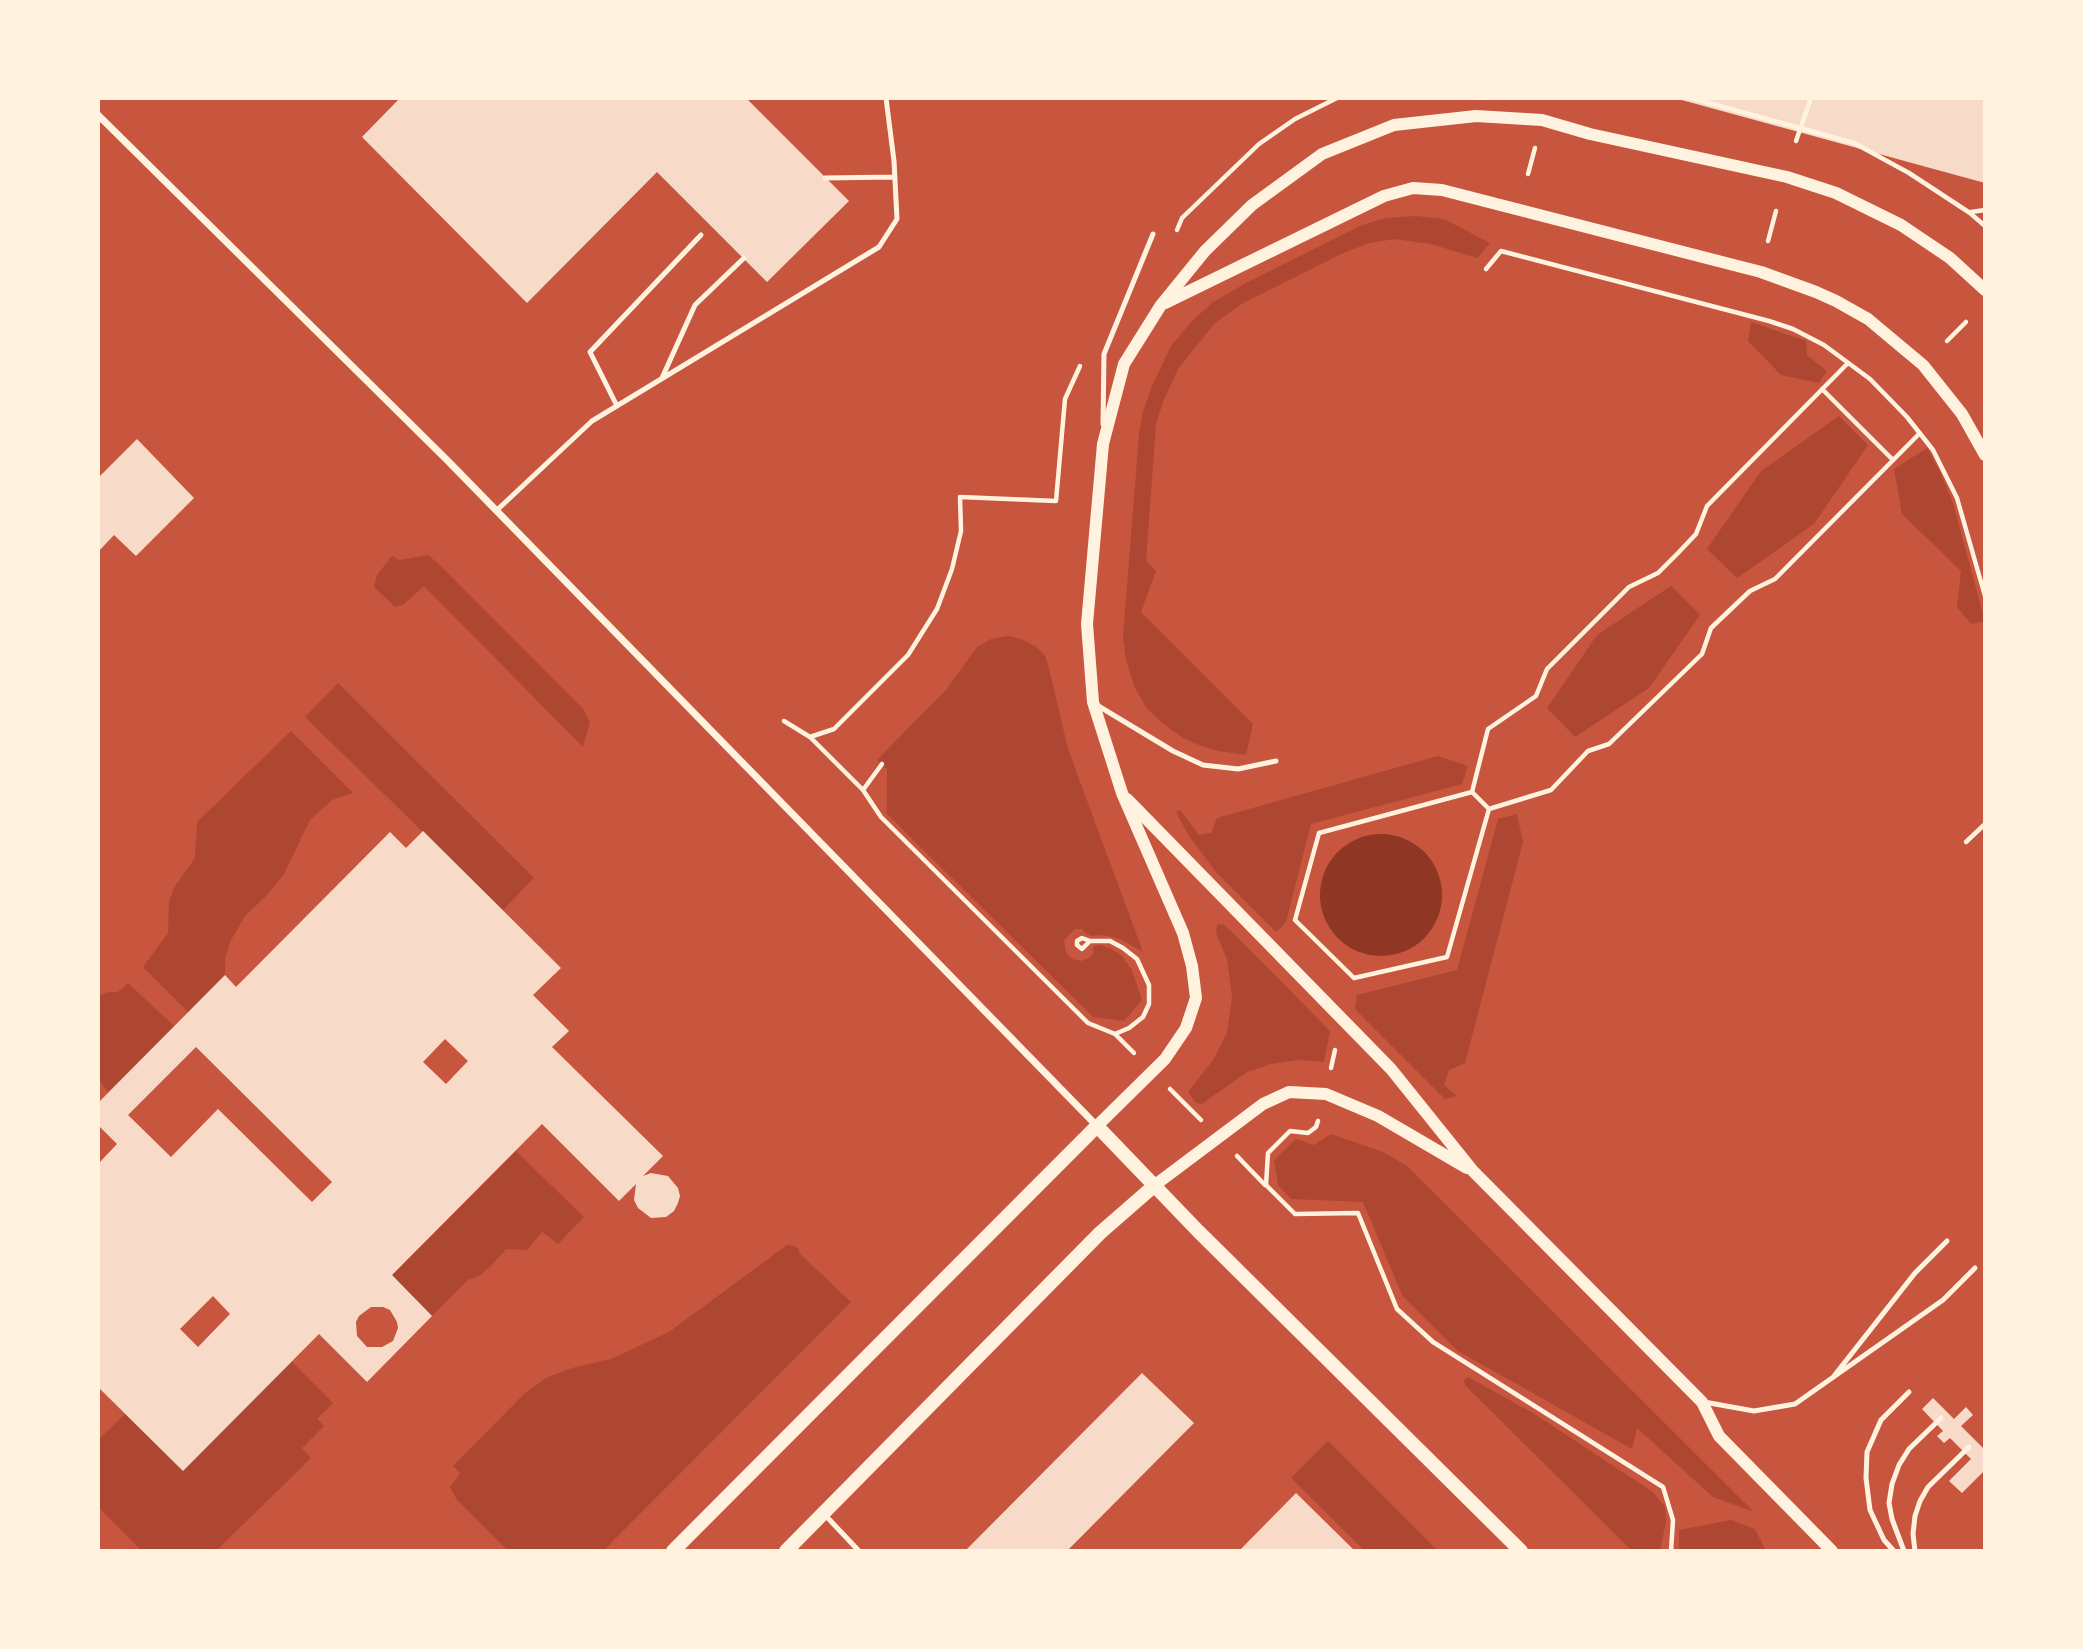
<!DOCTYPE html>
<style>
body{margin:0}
#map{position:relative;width:2083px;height:1649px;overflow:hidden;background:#c8553d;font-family:"Space Grotesk",sans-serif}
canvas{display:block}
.frame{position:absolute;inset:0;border:100px solid #fff3e0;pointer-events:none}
</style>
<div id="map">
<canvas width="2083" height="1649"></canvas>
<div class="frame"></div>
</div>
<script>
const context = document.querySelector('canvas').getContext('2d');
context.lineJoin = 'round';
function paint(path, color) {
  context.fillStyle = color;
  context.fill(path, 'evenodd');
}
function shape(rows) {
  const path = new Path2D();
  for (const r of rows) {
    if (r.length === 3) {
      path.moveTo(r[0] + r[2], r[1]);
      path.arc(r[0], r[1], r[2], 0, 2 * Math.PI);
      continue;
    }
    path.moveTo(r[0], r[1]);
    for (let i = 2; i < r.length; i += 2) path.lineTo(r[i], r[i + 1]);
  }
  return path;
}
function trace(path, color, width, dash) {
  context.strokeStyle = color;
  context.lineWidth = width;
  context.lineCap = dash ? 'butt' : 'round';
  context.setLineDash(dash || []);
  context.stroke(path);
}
const green = shape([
 [1416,216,1444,219,1490,243,1477,258,1431,244,1395,239,1369,243,1341,254,1243,303,1214,324,1178,369,1163,402,1156,424,1146,561,1156,571,1141,612,1253,724,1246,755,1218,751,1199,745,1183,738,1162,723,1146,707,1135,688,1126,660,1123,637,1139,434,1143,411,1153,384,1171,346,1193,320,1213,302,1246,283,1360,226,1385,218],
 [1751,322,1806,341,1807,355,1827,371,1819,383,1781,375,1748,341],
 [1839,416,1868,445,1814,524,1737,578,1707,549,1761,471],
 [1927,448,1940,472,1953,503,1985,621,1971,624,1957,607,1961,571,1902,514,1894,469],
 [428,555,440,565,584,710,590,722,583,747,424,586,403,605,395,607,374,587,377,575,392,556,399,560],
 [1671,586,1700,615,1649,688,1575,737,1547,708,1597,635],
 [1008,636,1021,639,1035,646,1044,654,1048,664,1068,749,1143,952,1120,939,1103,935,1091,936,1084,932,1083,929,1075,929,1064,940,1066,953,1072,959,1081,961,1089,958,1093,954,1094,946,1100,945,1112,949,1122,956,1132,970,1142,1000,1124,1021,1093,1017,887,814,887,769,877,760,946,690,977,647,991,639],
 [338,683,534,878,503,910,305,717],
 [291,731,353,793,332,800,310,820,284,874,266,896,245,916,231,940,225,959,225,975,188,1012,143,967,168,933,169,901,175,886,195,858,197,822],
 [1438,756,1468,766,1462,784,1311,824,1286,922,1276,932,1216,872,1189,836,1176,812,1180,810,1199,835,1211,833,1217,818],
 [1517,814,1523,842,1465,1063,1449,1070,1444,1085,1457,1096,1445,1099,1355,1009,1357,995,1457,970,1498,819],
 [1218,924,1224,925,1236,936,1330,1031,1324,1062,1298,1060,1271,1064,1247,1072,1202,1104,1196,1103,1188,1092,1213,1060,1227,1033,1232,997,1227,959,1217,936,1216,929],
 [128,983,174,1026,108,1092,98,1078,98,996,108,992,118,992],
 [1331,1134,1383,1152,1407,1166,1754,1512,1713,1497,1637,1428,1632,1449,1458,1351,1402,1295,1363,1202,1291,1199,1278,1185,1274,1160,1296,1139,1314,1145],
 [516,1151,584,1217,558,1244,542,1232,527,1250,506,1249,490,1267,479,1276,468,1280,432,1316,392,1275],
 [787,1245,794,1246,799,1249,799,1253,851,1302,603,1551,508,1551,457,1500,450,1487,460,1473,453,1466,524,1394,546,1378,572,1368,611,1359,669,1332],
 [292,1362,333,1403,317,1419,324,1426,302,1448,311,1458,216,1551,142,1551,98,1507,98,1440,125,1414,183,1471],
 [1468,1377,1533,1413,1653,1492,1665,1507,1666,1522,1660,1551,1632,1551,1465,1385,1464,1380],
 [1328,1441,1438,1551,1365,1551,1291,1478],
 [1731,1520,1755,1529,1766,1551,1679,1551,1679,1530]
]);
const water = shape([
 [1381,895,61]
]);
const building = shape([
 [400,98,746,98,849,201,767,282,657,172,527,303,362,137],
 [1985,98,1985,183,1678,99,1678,98],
 [137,439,194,498,136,556,114,535,98,552,98,478],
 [423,831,561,968,533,995,569,1031,552,1047,663,1156,643,1176,651,1173,668,1176,678,1188,680,1196,678,1203,674,1211,666,1217,651,1218,638,1208,634,1200,636,1184,619,1201,542,1124,392,1275,432,1316,367,1382,319,1334,183,1471,98,1387,98,1164,117,1144,98,1125,98,1103,225,975,236,987,390,832,406,848],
 [445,1039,468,1061,446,1084,423,1062],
 [196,1047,332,1182,312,1202,218,1109,171,1157,128,1115],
 [213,1296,230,1314,198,1347,180,1329],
 [371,1307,383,1307,390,1310,397,1322,398,1328,393,1341,382,1347,367,1347,357,1336,356,1322,359,1316],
 [1142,1373,1194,1423,1067,1551,965,1551],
 [1933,1398,1954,1419,1966,1407,1973,1415,1961,1426,1983,1448,1985,1445,1985,1470,1962,1493,1949,1481,1971,1459,1950,1438,1944,1443,1937,1436,1943,1431,1922,1409],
 [1296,1493,1355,1551,1239,1551]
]);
const path = shape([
 [1691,98,1854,143,1909,173,1970,213,1985,226],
 [1796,141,1811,98],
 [1528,174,1535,148],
 [1971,212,1985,210],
 [1177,230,1182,218,1259,144,1295,119,1337,98],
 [1768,241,1776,211],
 [1486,269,1501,251,1769,321,1793,329,1824,345,1870,379,1907,417,1933,450,1957,498,1985,596],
 [1947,341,1966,322],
 [1822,389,1893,460],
 [784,721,810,737,834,729,908,655,937,609,952,569,961,531,960,497,1056,501,1065,399,1080,366],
 [810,737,863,790],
 [882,764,863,790,881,817,1088,1023,1115,1034,1129,1028,1143,1017,1149,1004,1149,985,1137,959,1123,948,1110,941,1090,941,1082,938,1077,941,1077,945,1082,949,1090,941],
 [1472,792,1489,809],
 [1966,842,1985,824],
 [1354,978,1295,920,1319,833,1472,792,1488,729,1536,696,1547,669,1629,587,1658,573,1678,553,1696,534,1707,506,1848,363],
 [1354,978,1447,957,1489,809,1551,790,1588,751,1609,744,1702,654,1711,628,1750,591,1775,579,1920,433],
 [1115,1034,1134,1053],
 [1331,1068,1335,1050],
 [1170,1089,1201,1120],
 [1318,1121,1316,1127,1308,1133,1290,1131,1268,1153,1266,1185,1295,1214,1358,1213,1397,1309,1433,1342,1663,1487,1673,1520,1671,1551],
 [1237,1156,1265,1185]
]);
const service = shape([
 [825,178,895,177],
 [662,378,695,305,744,258],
 [617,406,590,352,701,235],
 [1103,424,1104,354,1153,234],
 [496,511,592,421,879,247,897,219,894,161,886,98],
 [1095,704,1173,751,1203,765,1238,769,1276,761],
 [1834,1376,1915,1273,1947,1241],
 [1704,1402,1754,1411,1795,1404,1943,1300,1975,1268],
 [825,1515,859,1551],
 [1894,1551,1884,1540,1870,1510,1866,1478,1867,1452,1881,1420,1909,1392],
 [1904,1551,1892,1519,1889,1503,1892,1484,1899,1465,1909,1449,1941,1418],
 [1915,1551,1913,1534,1915,1516,1920,1501,1928,1487,1969,1447]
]);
const minor = shape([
 [98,115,448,461,1097,1126]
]);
const tertiary = shape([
 [1165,303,1384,196,1413,188,1442,190,1761,272,1816,292,1836,301,1868,319,1923,365,1962,414,1985,455],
 [1127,799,1391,1069,1473,1171,1702,1402,1719,1436,1832,1551],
 [1097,1126,1165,1059,1186,1028,1196,998,1192,966,1183,933,1122,793,1093,702,1087,624,1103,444,1124,364,1161,305,1205,251,1252,205,1322,154,1394,125,1476,116,1542,120,1590,134,1787,177,1836,193,1901,225,1950,258,1985,290],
 [1155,1185,1263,1104,1289,1092,1326,1094,1378,1116,1467,1168]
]);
const secondary = shape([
 [673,1551,1097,1126,1198,1231,1521,1551],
 [786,1551,1100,1233,1155,1185]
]);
paint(green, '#ae4732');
paint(water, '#8f3625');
paint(building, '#f7dbc8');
trace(path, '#fff3e0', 4.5);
trace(service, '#fff3e0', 5);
trace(minor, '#fff3e0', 7);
trace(tertiary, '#fff3e0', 12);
trace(secondary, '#fff3e0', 14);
</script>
